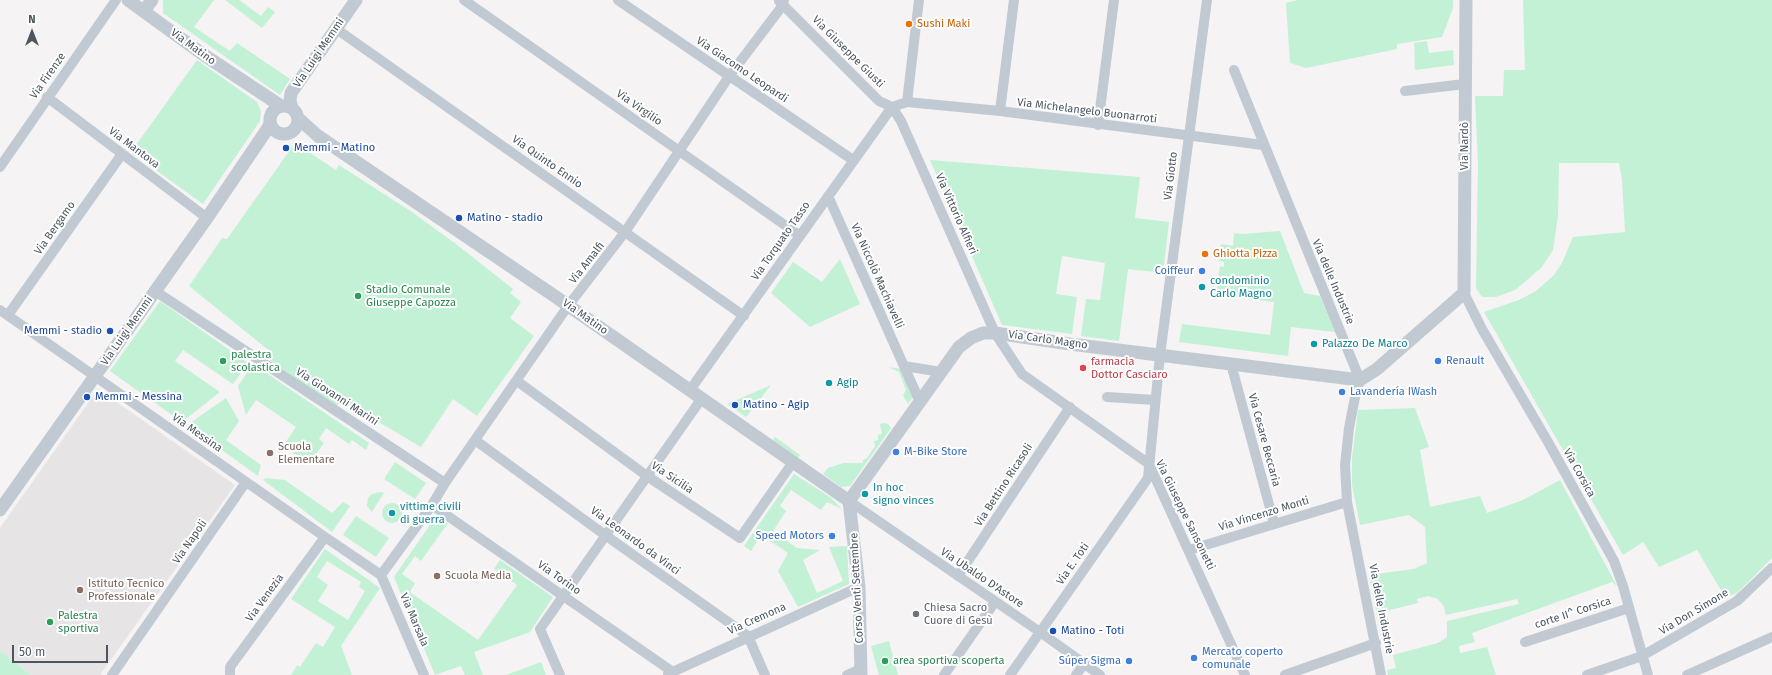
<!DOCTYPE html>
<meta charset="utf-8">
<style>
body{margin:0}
#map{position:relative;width:1772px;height:675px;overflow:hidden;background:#f5f3f3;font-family:"Fira Sans",sans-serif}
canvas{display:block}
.north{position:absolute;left:12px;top:12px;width:40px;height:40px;-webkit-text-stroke:3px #fff;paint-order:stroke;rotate:0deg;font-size:11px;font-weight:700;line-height:16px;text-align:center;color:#4a5661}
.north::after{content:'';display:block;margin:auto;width:14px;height:18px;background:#4a5661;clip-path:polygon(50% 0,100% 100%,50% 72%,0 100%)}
.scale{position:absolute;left:12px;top:645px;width:96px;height:18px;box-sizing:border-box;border:2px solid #4a5661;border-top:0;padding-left:5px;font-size:12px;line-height:14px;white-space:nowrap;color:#4a5661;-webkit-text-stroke:3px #fff;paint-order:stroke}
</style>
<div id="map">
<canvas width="1772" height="675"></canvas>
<div class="north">N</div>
<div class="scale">50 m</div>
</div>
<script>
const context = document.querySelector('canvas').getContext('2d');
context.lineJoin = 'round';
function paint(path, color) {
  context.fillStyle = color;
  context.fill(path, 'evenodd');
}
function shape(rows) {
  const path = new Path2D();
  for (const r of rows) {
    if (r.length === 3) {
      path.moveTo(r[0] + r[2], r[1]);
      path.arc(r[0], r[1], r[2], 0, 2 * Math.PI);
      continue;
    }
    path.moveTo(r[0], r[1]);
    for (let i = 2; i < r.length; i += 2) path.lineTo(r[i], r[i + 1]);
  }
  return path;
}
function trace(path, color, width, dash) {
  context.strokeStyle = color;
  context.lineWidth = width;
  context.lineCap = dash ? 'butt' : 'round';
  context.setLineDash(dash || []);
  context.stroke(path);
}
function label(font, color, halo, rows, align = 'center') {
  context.font = font + ' "Fira Sans",sans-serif';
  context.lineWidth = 4;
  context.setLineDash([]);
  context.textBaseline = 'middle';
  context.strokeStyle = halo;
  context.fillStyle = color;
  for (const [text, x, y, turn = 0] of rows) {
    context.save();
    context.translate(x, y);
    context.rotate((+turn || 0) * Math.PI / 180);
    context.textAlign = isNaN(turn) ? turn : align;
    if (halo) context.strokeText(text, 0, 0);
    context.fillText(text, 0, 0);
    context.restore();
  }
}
const education = shape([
 [98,389,235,485,100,675,31,675,0,651,0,528]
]);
const green = shape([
 [163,0,214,0,194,27,230,51,237,43,290,79,280,95,163,13],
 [225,0,239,0,261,16,268,7,275,12,262,28],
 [1297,0,1453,0,1453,8,1442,37,1397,44,1397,49,1306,68,1290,63,1286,3],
 [1523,0,1772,0,1772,558,1737,593,1725,597,1697,550,1659,567,1643,542,1623,555,1484,312,1519,300,1536,291,1554,275,1562,263,1573,237,1625,232,1622,180,1619,163,1559,163,1558,216,1553,250,1541,268,1515,290,1496,297,1482,297,1476,288,1478,164,1475,96,1503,96,1504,70,1525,70],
 [1427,41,1429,53,1453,50,1454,65,1415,70,1414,43],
 [197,60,257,102,261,111,260,121,203,204,131,152],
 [295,143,336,170,339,165,412,212,456,244,513,289,510,293,521,302,510,318,534,336,477,416,453,399,421,447,341,400,337,406,309,388,267,358,271,352,189,286,222,238,227,239],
 [930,160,1140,177,1135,218,1169,222,1163,273,1128,269,1119,341,1081,336,1086,299,1100,300,1105,263,1062,256,1056,294,1077,297,1072,334,1002,325],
 [1280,231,1304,293,1320,296,1335,332,1291,327,1288,356,1179,342,1182,324,1270,335,1274,302,1216,295,1220,266,1224,267,1224,262,1219,261,1221,244,1233,246,1234,233,1243,234],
 [840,259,860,304,810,327,771,293,793,262,822,282],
 [160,301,248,363,233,384,183,350,175,361,220,392,182,422,110,371],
 [253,364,369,443,366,450,352,440,349,444,326,428,319,439,324,443,309,464,283,446,296,427,256,400,246,415,238,386],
 [888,367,902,369,913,397,908,404,903,395,906,390,899,372],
 [771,385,746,417,727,404],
 [226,398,239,421,226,440,261,465,258,476,187,425],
 [1415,408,1429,447,1420,450,1430,507,1480,496,1487,513,1523,500,1560,480,1617,586,1612,582,1472,633,1475,642,1459,646,1460,653,1487,647,1496,675,1388,675,1387,670,1396,668,1393,655,1438,643,1447,637,1447,621,1519,604,1517,599,1446,615,1444,607,1438,599,1428,596,1417,599,1418,603,1386,611,1390,629,1380,631,1369,575,1414,569,1427,563,1425,527,1409,515,1360,525,1352,485,1352,458,1358,410],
 [884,423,888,424,891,428,850,486,841,487,823,474,828,468,837,465,844,463,863,463,863,460,867,458,875,446,874,441,878,440,878,435,882,434,880,424],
 [775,437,800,455,798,458,773,440],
 [395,462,426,483,415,499,384,479],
 [794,474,830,497,842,509,827,502,821,510,791,490,780,506,786,511,773,531,797,548,820,550,803,560,817,593,843,581,829,547,847,546,849,584,798,607,778,571,788,553,761,535,751,551,744,546],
 [266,478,285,480,332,513,343,502,350,506,332,532,263,480],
 [380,492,384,493,372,512,367,506,368,498,372,494],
 [392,513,10],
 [437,515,448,523,421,561,415,556,402,574,415,583,410,592,478,640,517,585,494,569,500,560,553,597,530,632,474,652,483,675,465,675,461,666,435,675,394,577],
 [356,516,389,538,376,557,343,535],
 [325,549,380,588,341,646,352,675,291,675,297,665,300,667,316,643,323,647,335,627,291,599],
 [327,561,361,582,359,587,365,591,348,620,318,601,328,585,317,577],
 [889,641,898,675,879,675,871,646],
 [0,651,31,675,0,675],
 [541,662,546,675,506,675]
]);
const minor = shape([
 [464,0,799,235],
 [618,0,853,160],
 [779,1,879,101,892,107,907,102,1000,111,1263,145],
 [335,28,744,316],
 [1234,70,1360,380,1356,392,1349,428,1345,465,1347,502,1381,675],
 [1405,91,1465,84],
 [47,97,207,218],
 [907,102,919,0],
 [1000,111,1014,0],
 [1098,125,1114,0],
 [0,167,116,0],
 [828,196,920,402],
 [155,291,445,483],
 [1464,293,1482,329,1548,442,1614,561,1623,586,1648,675],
 [0,310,325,537,381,575],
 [8,315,122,154],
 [1231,364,1274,523],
 [904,366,941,372],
 [517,381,647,476,740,538,793,462],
 [690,390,892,107,901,121,995,333,1022,374,1149,464,1245,675],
 [1107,397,1155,400],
 [475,440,605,535,748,636,765,675],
 [849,501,1040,632,1100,675],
 [432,505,673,672],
 [1189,550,1347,502],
 [381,575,432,505,445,483,568,306,625,232,730,75,783,5,784,0],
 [381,575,424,675],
 [958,576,1070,407],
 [1525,642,1629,608],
 [668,674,859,587],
 [112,675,246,482],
 [230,675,230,667,325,537],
 [560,675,540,629,702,398],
 [847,675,861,669],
 [944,675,995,602],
 [1010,675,1148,478,1160,355,1207,0],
 [1076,675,1084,664],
 [1285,675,1376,643],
 [1587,675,1642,656,1737,601,1772,568],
 [1687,675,1772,637]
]);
const tertiary = shape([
 [128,0,201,53,281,106],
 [144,11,152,0],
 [284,120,14],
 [292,108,290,101,291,93,356,0],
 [298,118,318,136,553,295,849,501],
 [849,501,959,347,971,338,983,333,995,333,1070,344,1360,380,1377,369,1464,293,1466,0],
 [849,501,859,587,861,675],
 [0,510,207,218,268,128,270,123]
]);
const markers = [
 [909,24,4,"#e8710a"],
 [286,148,4,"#1a4fb4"],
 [459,218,4,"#1a4fb4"],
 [1205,254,4,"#e8710a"],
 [1202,271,4,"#3f7fe0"],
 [1202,287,4,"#0f9aa8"],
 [358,296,4,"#2e9e5b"],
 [110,331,4,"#1a4fb4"],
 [1314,344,4,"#0f9aa8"],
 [223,361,4,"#2e9e5b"],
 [1438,361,4,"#3f7fe0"],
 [1083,368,4,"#e0444e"],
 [829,383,4,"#0f9aa8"],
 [1342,392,4,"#3f7fe0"],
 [87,397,4,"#1a4fb4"],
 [735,405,4,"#1a4fb4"],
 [896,452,4,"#3f7fe0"],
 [270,453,4,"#8d6e63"],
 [865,494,4,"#0f9aa8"],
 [392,513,4,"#0f9aa8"],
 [832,536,4,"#3f7fe0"],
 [437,576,4,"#8d6e63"],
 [80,590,4,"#8d6e63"],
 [916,614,4,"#6b7280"],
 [50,622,4,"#2e9e5b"],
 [1053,631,4,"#1a4fb4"],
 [1194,658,4,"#3f7fe0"],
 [885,661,4,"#2e9e5b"],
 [1129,661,4,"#3f7fe0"]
];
const foodNames = [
 ["Sushi Maki",917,24],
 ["Ghiotta Pizza",1213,254]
];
const streetNames = [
 ["Via Matino",193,47,36],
 ["Via Giuseppe Giusti",848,52,45],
 ["Via Luigi Memmi",319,53,-56],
 ["Via Giacomo Leopardi",742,70,34],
 ["Via Firenze",48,76,-55],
 ["Via Virgilio",639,108,35],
 ["Via Michelangelo Buonarroti",1087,111,7],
 ["Via Nardò",1465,146,-90],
 ["Via Mantova",134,148,37],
 ["Via Quinto Ennio",547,162,35],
 ["Via Giotto",1171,176,-83],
 ["Via Vittorio Alfieri",956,214,66],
 ["Via Bergamo",55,228,-55],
 ["Via Torquato Tasso",781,241,-55],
 ["Via Amalfi",587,263,-52],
 ["Via Niccolò Machiavelli",877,276,66],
 ["Via delle Industrie",1333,282,67],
 ["Via Matino",585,317,35],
 ["Via Luigi Memmi",127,331,-55],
 ["Via Carlo Magno",1048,340,8],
 ["Via Giovanni Marini",337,397,33],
 ["Via Messina",197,433,35],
 ["Via Cesare Beccaria",1264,440,75],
 ["Via Corsica",1579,473,61],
 ["Via Sicilia",672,478,34],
 ["Via Bettino Ricasoli",1004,485,-57],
 ["Via Vincenzo Monti",1264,514,-17],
 ["Via Giuseppe Sansonetti",1185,515,64],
 ["Via Leonardo da Vinci",635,541,36],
 ["Via Napoli",190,542,-55],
 ["Via E. Toti",1073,564,-55],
 ["Via Torino",559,578,35],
 ["Via Ubaldo D'Astore",982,578,34],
 ["Corso Venti Settembre",857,588,-93],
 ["Via Venezia",265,598,-54],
 ["Via delle Industrie",1381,609,79],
 ["Via Don Simone",1694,612,-31],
 ["corte II^ Corsica",1573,613,-18],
 ["Via Cremona",757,619,-24],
 ["Via Marsala",414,620,67]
];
const transitNames = [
 ["Memmi - Matino",294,148],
 ["Matino - stadio",467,218],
 ["Memmi - stadio",102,331,"right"],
 ["Memmi - Messina",95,397],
 ["Matino - Agip",743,405],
 ["Matino - Toti",1061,631]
];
const shopNames = [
 ["Coiffeur",1194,271,"right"],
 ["Renault",1446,361],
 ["Lavandería IWash",1350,392],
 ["M-Bike Store",904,452],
 ["Speed Motors",824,536,"right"],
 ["Mercato coperto",1202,652],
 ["comunale",1202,665],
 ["Súper Sigma",1121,661,"right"]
];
const cultureNames = [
 ["condominio",1210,281],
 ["Carlo Magno",1210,294],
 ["Palazzo De Marco",1322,344],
 ["Agip",837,383],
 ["In hoc",873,488],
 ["signo vinces",873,501],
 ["vittime civili",400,507],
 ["di guerra",400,520]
];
const leisureNames = [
 ["Stadio Comunale",366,290],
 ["Giuseppe Capozza",366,303],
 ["palestra",231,355],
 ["scolastica",231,368],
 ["Palestra",58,616],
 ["sportiva",58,629],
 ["area sportiva scoperta",893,661]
];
const healthNames = [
 ["farmacia",1091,362],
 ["Dottor Casciaro",1091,375]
];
const educationNames = [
 ["Scuola",278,447],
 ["Elementare",278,460],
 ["Scuola Media",445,576],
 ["Istituto Tecnico",88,584],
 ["Professionale",88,597]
];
const worshipNames = [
 ["Chiesa Sacro",924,608],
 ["Cuore di Gesù",924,621]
];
paint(education, '#e6e4e5');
paint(green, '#c3f1d5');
trace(minor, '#c1cad2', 10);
trace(tertiary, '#c1cad2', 13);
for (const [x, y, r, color] of markers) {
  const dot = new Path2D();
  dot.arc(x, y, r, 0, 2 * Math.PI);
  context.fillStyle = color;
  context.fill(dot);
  trace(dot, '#fff', 1.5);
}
label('11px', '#c56008', '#fff', foodNames, 'left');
label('11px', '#4a5661', '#fff', streetNames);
label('11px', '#164399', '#fff', transitNames, 'left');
label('11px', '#366cbe', '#fff', shopNames, 'left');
label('11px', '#0d838f', '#fff', cultureNames, 'left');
label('11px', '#27864d', '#fff', leisureNames, 'left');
label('11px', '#be3a42', '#fff', healthNames, 'left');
label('11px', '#785e54', '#fff', educationNames, 'left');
label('11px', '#5b616d', '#fff', worshipNames, 'left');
</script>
